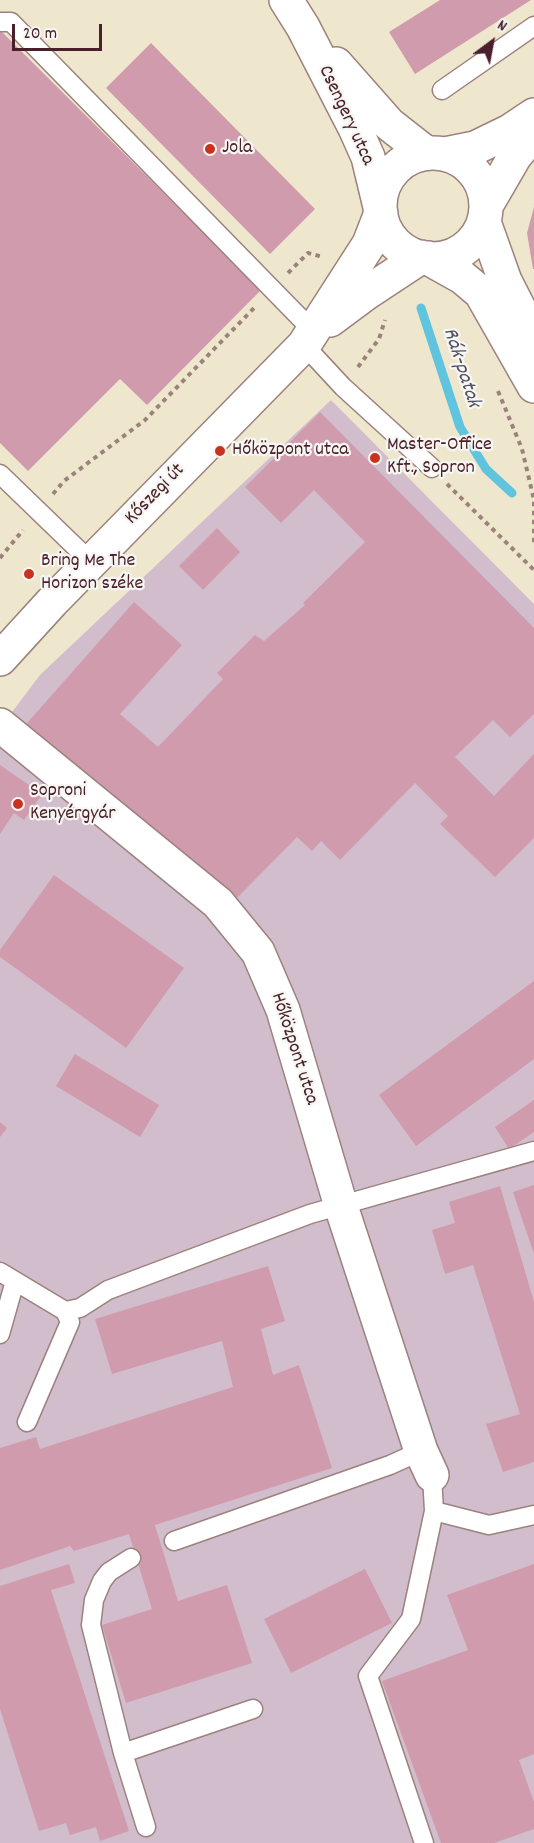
<!DOCTYPE html>
<meta charset="utf-8">
<style>
body{margin:0}
#map{position:relative;width:534px;height:1843px;overflow:hidden;background:#efe6ce;font-family:Dekko,sans-serif}
canvas{display:block}
.north{position:absolute;left:462px;top:12px;width:60px;height:60px;-webkit-text-stroke:4px #f6f6f2;paint-order:stroke;rotate:32deg;font-size:16px;font-weight:700;line-height:24px;text-align:center;color:#4a1f2b}
.north::after{content:'';display:block;margin:auto;width:21px;height:27px;background:#4a1f2b;clip-path:polygon(50% 0,100% 100%,50% 72%,0 100%)}
.scale{position:absolute;left:12px;top:24px;width:90px;height:27px;box-sizing:border-box;border:3px solid #4a1f2b;border-top:0;padding-left:8px;font-size:18px;line-height:21px;white-space:nowrap;color:#4a1f2b;-webkit-text-stroke:4px #f6f6f2;paint-order:stroke}
</style>
<div id="map">
<canvas width="534" height="1843"></canvas>
<div class="north">N</div>
<div class="scale">20 m</div>
</div>
<script>
const context = document.querySelector('canvas').getContext('2d');
context.lineJoin = 'round';
function paint(path, color) {
  context.fillStyle = color;
  context.fill(path, 'evenodd');
}
function shape(rows) {
  const path = new Path2D();
  for (const r of rows) {
    if (r.length === 3) {
      path.moveTo(r[0] + r[2], r[1]);
      path.arc(r[0], r[1], r[2], 0, 2 * Math.PI);
      continue;
    }
    path.moveTo(r[0], r[1]);
    for (let i = 2; i < r.length; i += 2) path.lineTo(r[i], r[i + 1]);
  }
  return path;
}
function trace(path, color, width, dash) {
  context.strokeStyle = color;
  context.lineWidth = width;
  context.lineCap = dash ? 'butt' : 'round';
  context.setLineDash(dash || []);
  context.stroke(path);
}
function label(font, color, halo, rows, align = 'center') {
  context.font = font + ' Dekko,sans-serif';
  context.lineWidth = 4.5;
  context.setLineDash([]);
  context.textBaseline = 'middle';
  context.strokeStyle = halo;
  context.fillStyle = color;
  for (const [text, x, y, turn = 0] of rows) {
    context.save();
    context.translate(x, y);
    context.rotate((+turn || 0) * Math.PI / 180);
    context.textAlign = isNaN(turn) ? turn : align;
    if (halo) context.strokeText(text, 0, 0);
    context.fillText(text, 0, 0);
    context.restore();
  }
}
const industrial = shape([
 [331,400,534,604,534,1843,0,1843,0,728,40,675]
]);
const stream = shape([
 [421,308,460,427,486,469,512,493]
]);
const building = shape([
 [440,0,531,0,415,74,389,32],
 [0,30,261,290,147,405,120,379,28,471,0,443],
 [151,43,315,209,270,254,106,88],
 [534,207,534,269,533,269,527,233],
 [320,412,534,628,534,714,510,737,493,720,455,757,494,796,534,754,534,838,495,877,440,824,448,816,415,783,340,860,321,841,312,851,297,837,232,903,21,730,134,602,182,645,120,714,158,747,223,679,217,673,255,635,264,641,305,605,303,603,365,542,314,490,281,523,245,487],
 [217,528,240,552,203,590,179,566],
 [0,765,42,794,24,820,14,813,0,834],
 [54,875,184,968,126,1048,0,957,0,950],
 [534,981,534,1059,416,1146,379,1095],
 [75,1054,159,1105,140,1137,56,1086],
 [534,1100,534,1132,509,1149,495,1127],
 [0,1122,7,1128,0,1137],
 [534,1185,534,1254,513,1192],
 [500,1186,534,1302,534,1462,503,1472,486,1424,520,1414,473,1265,445,1274,432,1230,455,1223,449,1202],
 [268,1266,285,1321,261,1329,273,1375,299,1365,332,1468,155,1525,178,1601,227,1585,252,1663,126,1703,102,1625,152,1609,129,1534,74,1551,70,1546,0,1570,0,1448,36,1437,40,1449,233,1387,222,1341,112,1374,95,1319],
 [69,1564,75,1583,51,1590,129,1831,100,1841,96,1827,70,1835,66,1823,39,1831,0,1709,0,1586],
 [534,1564,534,1754,519,1760,534,1802,534,1829,494,1843,441,1843,382,1681,468,1650,447,1595],
 [365,1569,392,1623,291,1673,264,1619]
]);
const path = shape([
 [288,273,308,253,323,257],
 [358,367,379,339,385,320],
 [498,391,522,449,534,500,534,545],
 [447,484,534,570],
 [53,494,64,481,145,420,256,306],
 [0,558,23,530]
]);
const lane = shape([
 [0,22,11,22,314,332],
 [442,90,534,26],
 [304,345,343,387,432,468],
 [0,474,91,562],
 [0,1272,65,1311],
 [0,1334,15,1281],
 [27,1422,70,1322,65,1311,80,1308,108,1290,310,1214,534,1151],
 [434,1511,489,1525,534,1515],
 [174,1541,390,1465,421,1451],
 [131,1558,109,1572,102,1581,94,1600,91,1625,123,1753,146,1827],
 [123,1753,253,1709],
 [424,1843,368,1676,411,1619,434,1511,432,1475]
]);
const street = shape([
 [0,725,218,903,258,952,283,1010,341,1206,421,1451,432,1475]
]);
const secondary = shape([
 [286,0,303,27,355,128,368,157,380,207],
 [336,64,389,124,426,153],
 [433,206,53],
 [445,154,475,148,510,131,534,115],
 [486,206,515,156,534,133],
 [484,222,505,281,534,338],
 [428,258,462,277,481,293,534,386],
 [330,320,365,294,421,257],
 [0,659,52,602,304,345,369,244,381,213]
]);
const markers = [
 [210,149,6,"#c8321e"],
 [220,451,6,"#c8321e"],
 [375,458,6,"#c8321e"],
 [29,574,6,"#c8321e"],
 [18,804,6,"#c8321e"]
];
const streetNames = [
 ["Csengery utca",345,116,65],
 ["Kőszegi út",156,495,-46],
 ["Hőközpont utca",293,1049,72]
];
const poiNames = [
 ["Jola",222,149],
 ["Master-Office",387,446],
 ["Kft., Sopron",387,469],
 ["Hőközpont utca",232,451],
 ["Bring Me The",41,562],
 ["Horizon széke",41,585],
 ["Soproni",30,792],
 ["Kenyérgyár",30,815]
];
const waterNames = [
 ["Rák-patak",460,368,72]
];
paint(industrial, '#d1bdcc');
trace(stream, '#60c4de', 9);
paint(building, '#d19bae');
trace(lane, '#9c827c', 21);
trace(street, '#9c827c', 36);
trace(secondary, '#9c827c', 36);
trace(path, '#9c827c', 4, [4.5, 4.5]);
trace(lane, '#fff', 18);
trace(street, '#fff', 33);
trace(secondary, '#fff', 33);
for (const [x, y, r, color] of markers) {
  const dot = new Path2D();
  dot.arc(x, y, r, 0, 2 * Math.PI);
  context.fillStyle = color;
  context.fill(dot);
  trace(dot, '#f6f6f2', 2);
}
label('20px', '#4a1f2b', '#f6f6f2', streetNames);
label('20px', '#4a1f2b', '#f6f6f2', poiNames, 'left');
label('italic 21px', '#515161', '#f6f6f2', waterNames);
</script>
